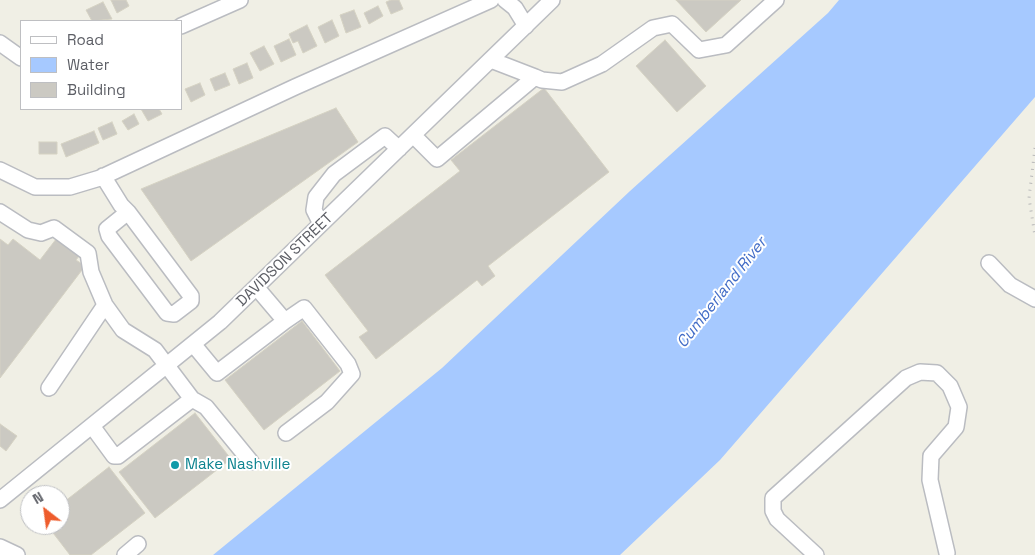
<!DOCTYPE html>
<style>
body{margin:0}
#map{position:relative;width:1035px;height:555px;overflow:hidden;background:#f0efe5;font-family:"Space Grotesk",sans-serif}
canvas{display:block}
.legend{position:absolute;left:20px;top:20px;width:162px;height:90px;box-sizing:border-box;background:#fff;border:1px solid #bebfc2;margin:0;padding:6px 9px;list-style:none;font-size:15px;color:#5d5f66}
.legend li{display:flex;align-items:center;gap:10px;height:25px}
.legend b{width:25px;border:1px solid #bebfc2}
.north{position:absolute;left:20px;top:485px;width:50px;height:50px;box-sizing:border-box;background:#fff;border:1px solid #bebfc2;border-radius:50%;rotate:330deg;font-size:14px;font-weight:700;line-height:20px;text-align:center;color:#5d5f66}
.north::after{content:'';display:block;margin:auto;width:18px;height:22px;background:#ee5c2c;clip-path:polygon(50% 0,100% 100%,50% 72%,0 100%)}
</style>
<div id="map">
<canvas width="1035" height="555"></canvas>
<ul class="legend">
<li><b style="height:6px;background:#fff"></b>Road</li>
<li><b style="height:14px;background:#a6c9ff"></b>Water</li>
<li><b style="height:14px;background:#cbc9c2"></b>Building</li>
</ul>
<div class="north">N</div>
</div>
<script>
const context = document.querySelector('canvas').getContext('2d');
context.lineJoin = 'round';
function paint(path, color) {
  context.fillStyle = color;
  context.fill(path, 'evenodd');
}
function shape(rows) {
  const path = new Path2D();
  for (const r of rows) {
    path.moveTo(r[0], r[1]);
    for (let i = 2; i < r.length; i += 2) path.lineTo(r[i], r[i + 1]);
  }
  return path;
}
function trace(path, color, width, dash) {
  context.strokeStyle = color;
  context.lineWidth = width;
  context.lineCap = dash ? 'butt' : 'round';
  context.setLineDash(dash || []);
  context.stroke(path);
}
function label(font, color, halo, rows, align = 'center') {
  context.font = font + ' "Space Grotesk",sans-serif';
  context.lineWidth = 4;
  context.setLineDash([]);
  context.textBaseline = 'middle';
  context.strokeStyle = halo;
  context.fillStyle = color;
  for (const [text, x, y, turn = 0] of rows) {
    context.save();
    context.translate(x, y);
    context.rotate((+turn || 0) * Math.PI / 180);
    context.textAlign = isNaN(turn) ? turn : align;
    if (halo) context.strokeText(text, 0, 0);
    context.fillText(text, 0, 0);
    context.restore();
  }
}
const water = shape([
 [839,0,1035,0,1035,97,720,460,620,555,213,555,442,368,630,191,828,13]
]);
const building = shape([
 [111,0,126,0,129,6,117,13,111,0],
 [391,0,399,0,403,9,391,14,386,2,391,0],
 [676,0,741,0,706,32,676,0],
 [103,2,112,19,92,21,86,10,103,2],
 [378,6,383,16,369,24,364,13,378,6],
 [354,10,361,27,346,33,340,15,354,10],
 [332,20,339,36,325,43,318,27,332,20],
 [307,25,317,46,303,53,298,41,293,43,289,34,307,25],
 [289,39,296,55,281,62,274,46,289,39],
 [665,40,706,86,677,112,636,66,665,40],
 [264,46,274,64,260,71,250,53,264,46],
 [247,63,253,78,239,84,233,69,247,63],
 [225,73,230,85,215,91,210,79,225,73],
 [200,83,205,95,191,102,185,89,200,83],
 [544,88,609,172,488,266,495,276,482,286,477,280,376,359,359,337,368,331,325,275,460,171,451,160,544,88],
 [336,108,358,142,191,261,141,189,336,108],
 [141,109,159,109,162,114,148,121,141,109],
 [134,114,139,124,128,130,122,121,134,114],
 [112,122,117,134,103,140,98,128,112,122],
 [94,131,99,143,66,157,61,144,94,131],
 [39,142,57,142,57,154,39,154,39,142],
 [60,234,83,251,76,260,85,266,0,378,0,239,8,245,13,239,40,260,60,234],
 [302,321,340,371,264,430,225,380,302,321],
 [195,413,231,459,155,518,119,472,195,413],
 [0,424,17,436,6,451,0,446,0,424],
 [109,467,145,513,91,555,70,555,47,525,60,525,60,505,109,467]
]);
const minor = shape([
 [505,0,515,8,526,26],
 [181,26,240,0],
 [0,43,21,58],
 [491,60,535,77],
 [413,135,437,159,535,77,542,80,562,82,602,64,653,28,672,24,699,50,726,45,776,0],
 [0,170,35,187,70,187,100,178,295,87,491,0],
 [103,176,121,205,128,212,191,296,191,301,174,314,167,313,109,236,107,229,128,212],
 [0,212,28,230,41,233,54,228,88,253,91,272,105,305,123,330,155,350,192,399,118,456,114,456,92,426],
 [321,224,314,210,316,197,334,174,385,136,399,149],
 [989,263,1010,285,1035,299],
 [285,321,304,308,348,364,352,374,327,402,286,433],
 [193,344,217,373,285,321,257,288],
 [49,388,105,305],
 [192,399,206,407,251,462],
 [0,500,220,322,552,0],
 [0,547,17,555],
 [125,555,138,544],
 [816,555,777,519,773,511,773,498,906,378,920,372,937,373,950,386,959,407,956,427,931,456,930,480,947,553]
]);
const rail = shape([
 [1035,148,1029,198,1035,236]
]);
const markers = [
 [175,465,5,"#0f9aa8"]
];
const streetNames = [
 ["DAVIDSON STREET",285,260,-44]
];
const cultureNames = [
 ["Make Nashville",185,465]
];
const waterNames = [
 ["Cumberland River",722,293,-52]
];
paint(water, '#a6c9ff');
paint(building, '#cbc9c2');
trace(building, '#d5d2c3', 1);
trace(minor, '#babcc1', 18);
trace(minor, '#fff', 15);
trace(rail, '#b8b8b9', 3, [1, 6]);
for (const [x, y, r, color] of markers) {
  const dot = new Path2D();
  dot.arc(x, y, r, 0, 2 * Math.PI);
  context.fillStyle = color;
  context.fill(dot);
  trace(dot, '#fff', 2);
}
label('15px', '#5d5f66', '#fff', streetNames);
label('15px', '#0d838f', '#fff', cultureNames, 'left');
label('italic 16px', '#436dc7', '#fff', waterNames);
</script>
